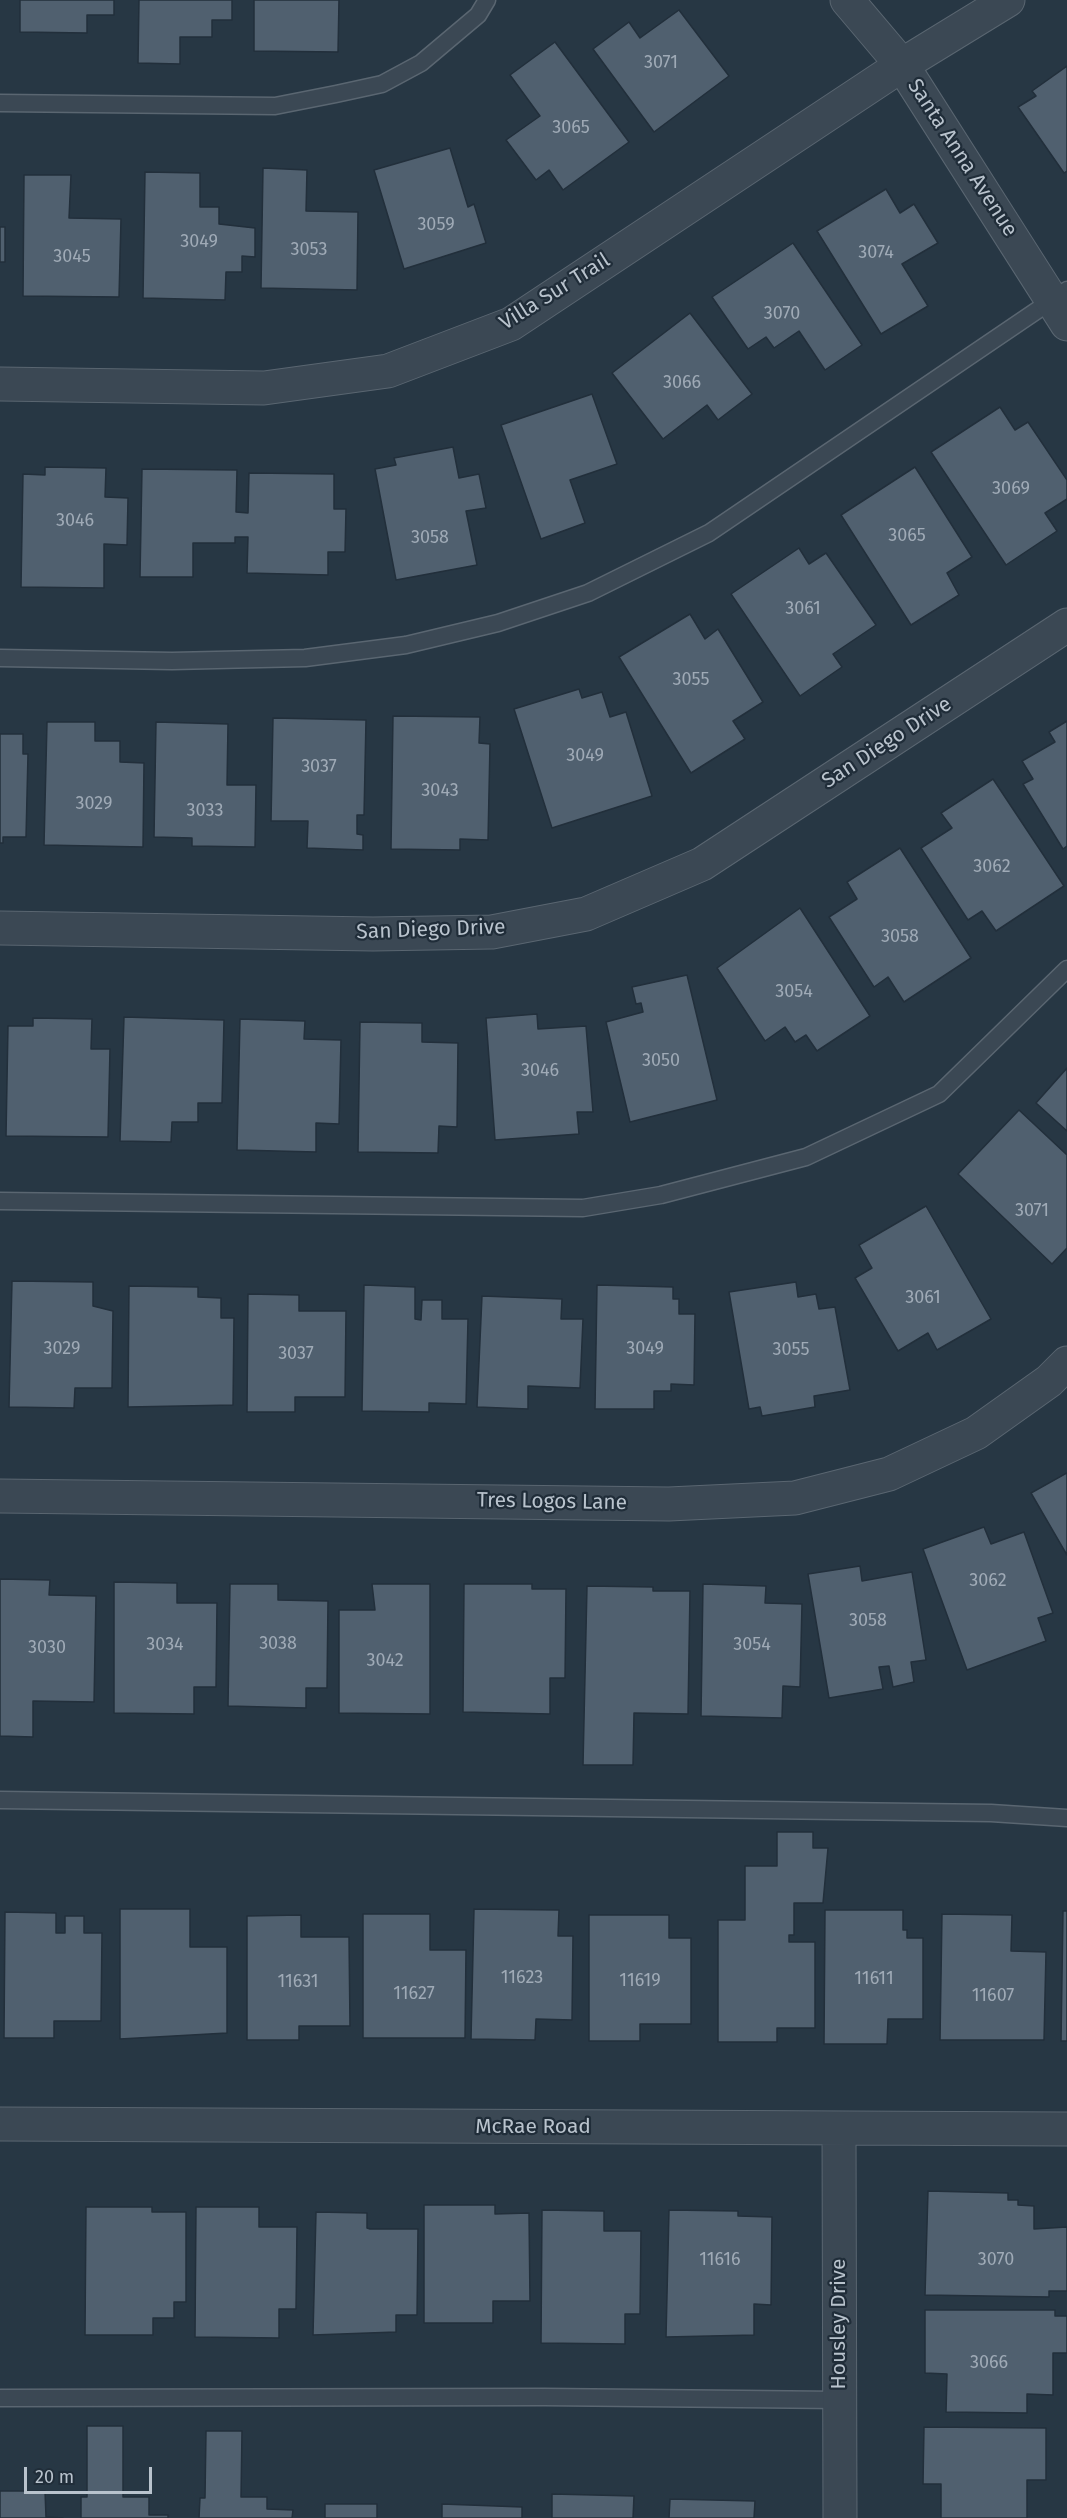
<!DOCTYPE html>
<style>
body{margin:0}
#map{position:relative;width:1067px;height:2518px;overflow:hidden;background:#273744;font-family:"Fira Sans",sans-serif}
canvas{display:block}
.scale{position:absolute;left:24px;top:2467px;width:128px;height:27px;box-sizing:border-box;border:3px solid #b9c3cd;border-top:0;padding-left:8px;font-size:18px;line-height:21px;white-space:nowrap;color:#b9c3cd;-webkit-text-stroke:4px #202d39;paint-order:stroke}
</style>
<div id="map">
<canvas width="1067" height="2518"></canvas>
<div class="scale">20 m</div>
</div>
<script>
const context = document.querySelector('canvas').getContext('2d');
context.lineJoin = 'round';
function paint(path, color) {
  context.fillStyle = color;
  context.fill(path, 'evenodd');
}
function shape(rows) {
  const path = new Path2D();
  for (const r of rows) {
    path.moveTo(r[0], r[1]);
    for (let i = 2; i < r.length; i += 2) path.lineTo(r[i], r[i + 1]);
  }
  return path;
}
function trace(path, color, width, dash) {
  context.strokeStyle = color;
  context.lineWidth = width;
  context.lineCap = dash ? 'butt' : 'round';
  context.setLineDash(dash || []);
  context.stroke(path);
}
function label(font, color, halo, rows, align = 'center') {
  context.font = font + ' "Fira Sans",sans-serif';
  context.lineWidth = 4.5;
  context.setLineDash([]);
  context.textBaseline = 'middle';
  context.strokeStyle = halo;
  context.fillStyle = color;
  for (const [text, x, y, turn = 0] of rows) {
    context.save();
    context.translate(x, y);
    context.rotate((+turn || 0) * Math.PI / 180);
    context.textAlign = isNaN(turn) ? turn : align;
    if (halo) context.strokeText(text, 0, 0);
    context.fillText(text, 0, 0);
    context.restore();
  }
}
const building = shape([
 [20,0,114,0,114,15,87,15,87,33,20,32,20,0],
 [139,0,232,0,232,20,212,20,212,37,180,37,180,64,138,63,139,0],
 [254,0,339,0,338,52,254,51,254,0],
 [679,10,729,76,654,132,593,49,629,22,640,38,679,10],
 [555,42,629,142,563,190,549,170,536,180,506,140,540,116,510,75,555,42],
 [1067,66,1067,171,1064,173,1018,107,1036,96,1032,91,1067,66],
 [450,148,468,207,474,204,486,243,404,269,374,170,450,148],
 [263,168,307,170,306,211,358,212,357,290,261,288,263,168],
 [145,172,200,173,200,207,219,207,219,224,255,228,255,257,242,256,242,272,226,272,225,300,143,298,145,172],
 [24,175,71,175,69,218,121,219,119,297,23,296,24,175],
 [886,189,900,213,914,204,938,243,902,264,928,306,881,334,817,231,886,189],
 [0,227,5,227,5,262,0,262,0,227],
 [793,243,862,345,825,370,799,331,774,348,766,337,748,349,712,297,793,243],
 [690,313,752,394,718,420,707,405,663,439,612,373,690,313],
 [592,394,617,464,570,480,585,523,541,539,501,425,592,394],
 [1000,407,1015,430,1028,422,1067,480,1067,499,1045,513,1057,531,1006,565,931,452,1000,407],
 [453,447,459,478,479,474,486,508,466,511,477,565,396,580,375,469,396,465,394,458,453,447],
 [45,467,106,468,105,497,128,498,127,545,104,544,104,588,21,587,23,474,45,475,45,467],
 [915,467,972,557,947,573,959,595,911,625,841,515,915,467],
 [142,469,237,470,236,512,248,513,249,473,334,474,334,509,346,509,345,552,328,552,328,575,247,573,248,537,235,537,235,543,193,543,193,577,140,577,142,469],
 [799,548,809,564,826,553,876,625,833,654,842,667,800,696,731,594,799,548],
 [690,614,705,639,718,629,763,702,733,721,745,739,691,773,619,657,690,614],
 [579,689,582,698,602,692,610,717,626,712,652,796,552,828,514,709,579,689],
 [393,716,480,717,479,743,490,744,488,840,460,839,460,850,391,849,393,716],
 [273,718,366,720,364,815,357,815,357,834,363,835,363,850,307,848,308,821,271,821,273,718],
 [1067,721,1067,846,1063,849,1023,784,1033,779,1022,761,1055,742,1049,732,1067,721],
 [47,722,95,722,95,741,120,741,120,762,144,763,143,847,44,845,47,722],
 [156,722,228,724,227,785,256,785,255,847,192,846,192,838,154,837,156,722],
 [0,734,23,734,23,754,28,754,26,837,3,837,3,843,0,843,0,734],
 [993,779,1064,886,996,931,982,911,968,920,921,848,952,828,941,813,993,779],
 [900,848,971,958,904,1002,888,977,874,987,829,917,857,899,847,882,900,848],
 [800,908,870,1016,817,1051,806,1035,795,1042,785,1027,765,1041,717,968,800,908],
 [687,975,717,1100,630,1122,606,1022,643,1012,641,1003,636,1004,632,987,687,975],
 [537,1014,538,1029,586,1026,593,1112,577,1112,579,1134,495,1140,486,1018,537,1014],
 [124,1017,224,1020,222,1103,198,1103,198,1122,172,1122,171,1142,120,1141,124,1017],
 [33,1018,92,1019,91,1049,110,1049,108,1137,6,1136,8,1026,33,1026,33,1018],
 [240,1019,305,1021,304,1039,341,1040,339,1124,316,1123,316,1152,237,1150,240,1019],
 [360,1022,422,1023,422,1042,458,1043,457,1127,439,1126,438,1153,358,1152,360,1022],
 [1067,1068,1067,1131,1036,1103,1067,1068],
 [1019,1110,1067,1155,1067,1248,1052,1264,958,1174,1019,1110],
 [926,1206,991,1319,937,1350,928,1333,898,1351,855,1278,872,1268,859,1245,926,1206],
 [12,1281,93,1282,93,1306,113,1311,112,1388,75,1388,74,1408,9,1407,12,1281],
 [796,1282,798,1297,816,1294,819,1309,835,1307,850,1390,814,1396,815,1407,762,1416,760,1407,749,1409,729,1292,796,1282],
 [364,1285,415,1287,415,1319,421,1320,422,1300,442,1300,442,1319,468,1319,466,1404,429,1403,429,1412,362,1411,364,1285],
 [597,1285,673,1287,673,1299,679,1299,679,1314,695,1314,694,1385,671,1384,671,1391,654,1391,654,1409,595,1409,597,1285],
 [129,1286,198,1287,198,1297,221,1298,221,1318,234,1318,233,1405,128,1407,129,1286],
 [248,1294,299,1295,299,1311,346,1311,345,1397,295,1397,295,1412,247,1412,248,1294],
 [482,1296,562,1299,561,1319,583,1319,580,1388,528,1386,528,1409,477,1407,482,1296],
 [1067,1473,1067,1555,1031,1493,1067,1473],
 [984,1527,991,1544,1024,1532,1053,1613,1038,1618,1046,1641,967,1670,923,1549,984,1527],
 [860,1566,862,1581,912,1572,926,1660,911,1662,914,1682,893,1687,889,1666,879,1667,883,1689,829,1698,808,1574,860,1566],
 [0,1579,50,1580,49,1595,96,1596,94,1702,33,1701,33,1737,0,1736,0,1579],
 [114,1582,177,1583,177,1603,217,1603,216,1687,194,1687,194,1714,114,1713,114,1582],
 [230,1584,278,1584,278,1600,328,1601,327,1688,306,1688,306,1708,228,1706,230,1584],
 [372,1584,430,1584,430,1714,339,1713,339,1610,375,1610,372,1584],
 [464,1584,532,1584,532,1589,566,1589,565,1678,550,1678,550,1714,463,1712,464,1584],
 [703,1584,766,1586,765,1603,802,1604,800,1687,783,1686,782,1718,701,1716,703,1584],
 [587,1586,653,1587,653,1591,690,1591,688,1714,634,1713,633,1765,583,1765,587,1586],
 [777,1832,813,1832,813,1848,828,1848,823,1903,794,1903,794,1935,789,1935,789,1942,815,1942,815,2028,777,2028,777,2042,718,2042,718,1920,745,1920,745,1866,777,1866,777,1832],
 [120,1909,190,1909,190,1947,227,1947,227,2033,120,2039,120,1909],
 [474,1909,559,1910,558,1936,573,1936,572,2020,536,2019,535,2040,471,2039,474,1909],
 [825,1910,903,1910,903,1930,907,1930,907,1938,923,1938,923,2019,888,2019,887,2044,824,2044,825,1910],
 [1063,1911,1067,1911,1067,2041,1061,2041,1063,1911],
 [5,1912,56,1913,56,1933,65,1933,65,1916,84,1916,84,1933,102,1933,101,2021,54,2021,54,2038,4,2038,5,1912],
 [363,1914,430,1914,430,1950,466,1950,465,2038,363,2038,363,1914],
 [942,1914,1012,1915,1011,1951,1046,1952,1044,2040,940,2040,942,1914],
 [301,1915,301,1937,349,1937,350,2026,299,2026,299,2040,247,2040,247,1916,301,1915],
 [589,1915,669,1915,669,1938,691,1938,691,2024,640,2024,640,2041,589,2041,589,1915],
 [928,2191,1008,2193,1008,2200,1018,2200,1018,2205,1034,2206,1034,2229,1067,2227,1067,2291,1049,2291,1049,2297,925,2295,928,2191],
 [424,2205,495,2205,495,2214,529,2213,530,2301,493,2301,493,2323,424,2323,424,2205],
 [86,2207,152,2207,152,2212,186,2212,186,2302,174,2302,174,2318,153,2318,153,2335,85,2335,86,2207],
 [196,2207,259,2207,259,2227,297,2227,296,2309,279,2309,279,2338,195,2337,196,2207],
 [542,2210,604,2211,604,2231,641,2231,640,2314,625,2314,625,2344,541,2343,542,2210],
 [669,2210,738,2211,738,2216,772,2217,771,2305,754,2304,754,2335,666,2337,669,2210],
 [316,2212,367,2213,367,2228,370,2229,418,2229,417,2315,396,2315,396,2332,313,2335,316,2212],
 [925,2310,1055,2310,1055,2316,1067,2316,1067,2353,1053,2353,1053,2395,1027,2394,1027,2413,946,2412,947,2374,925,2373,925,2310],
 [87,2426,123,2426,123,2497,149,2497,149,2515,168,2515,168,2518,81,2518,81,2497,87,2497,87,2426],
 [924,2427,1046,2428,1046,2480,1027,2480,1027,2518,941,2518,941,2484,923,2484,924,2427],
 [206,2431,242,2431,241,2497,267,2497,267,2509,293,2510,292,2518,199,2518,200,2498,205,2498,206,2431],
 [0,2491,45,2491,46,2517,63,2518,0,2518,0,2491],
 [552,2494,634,2496,633,2518,552,2518,552,2494],
 [670,2499,755,2501,754,2518,669,2518,670,2499],
 [325,2504,377,2504,377,2518,325,2518,325,2504],
 [442,2504,522,2507,522,2518,442,2518,442,2504]
]);
const service = shape([
 [0,103,275,106,336,94,382,84,421,63,478,15,487,0],
 [0,658,172,661,305,658,406,645,498,623,588,593,709,533,1067,290],
 [0,1201,583,1208,661,1195,806,1157,939,1094,1067,969],
 [0,1800,991,1813,1067,1818],
 [0,2398,544,2397,839,2400]
]);
const minor = shape([
 [847,0,902,65,1067,324],
 [0,384,264,388,388,371,511,324,902,65,1008,0],
 [0,928,373,934,492,932,586,914,702,864,1067,625],
 [0,1496,669,1504,795,1498,889,1474,976,1433,1049,1381,1067,1363],
 [0,2124,1067,2129],
 [839,2129,840,2518]
]);
const numberNames = [
 ["3071",661,63],
 ["3065",571,128],
 ["3059",436,225],
 ["3049",199,242],
 ["3053",309,250],
 ["3074",876,253],
 ["3045",72,257],
 ["3070",782,314],
 ["3066",682,383],
 ["3069",1011,489],
 ["3046",75,521],
 ["3065",907,536],
 ["3058",430,538],
 ["3061",803,609],
 ["3055",691,680],
 ["3049",585,756],
 ["3037",319,767],
 ["3043",440,791],
 ["3029",94,804],
 ["3033",205,811],
 ["3062",992,867],
 ["3058",900,937],
 ["3054",794,992],
 ["3050",661,1061],
 ["3046",540,1071],
 ["3071",1032,1211],
 ["3061",923,1298],
 ["3029",62,1349],
 ["3049",645,1349],
 ["3055",791,1350],
 ["3037",296,1354],
 ["3062",988,1581],
 ["3058",868,1621],
 ["3038",278,1644],
 ["3034",165,1645],
 ["3054",752,1645],
 ["3030",47,1648],
 ["3042",385,1661],
 ["11623",522,1978],
 ["11611",874,1979],
 ["11619",640,1981],
 ["11631",298,1982],
 ["11627",414,1994],
 ["11607",993,1996],
 ["11616",720,2260],
 ["3070",996,2260],
 ["3066",989,2363]
];
const streetNames = [
 ["Santa Anna Avenue",962,158,57],
 ["Villa Sur Trail",555,292,-32],
 ["San Diego Drive",887,743,-33],
 ["San Diego Drive",431,930,-2],
 ["Tres Logos Lane",552,1502,1],
 ["McRae Road",533,2127],
 ["Housley Drive",839,2324,-90]
];
paint(building, '#50606f');
trace(building, '#222f3b', 1.5);
trace(service, '#5a6671', 19);
trace(minor, '#5a6671', 35);
trace(service, '#3b4854', 16);
trace(minor, '#3b4854', 33);
label('18px', '#9faab6', null, numberNames);
label('21px', '#b9c3cd', '#202d39', streetNames);
</script>
